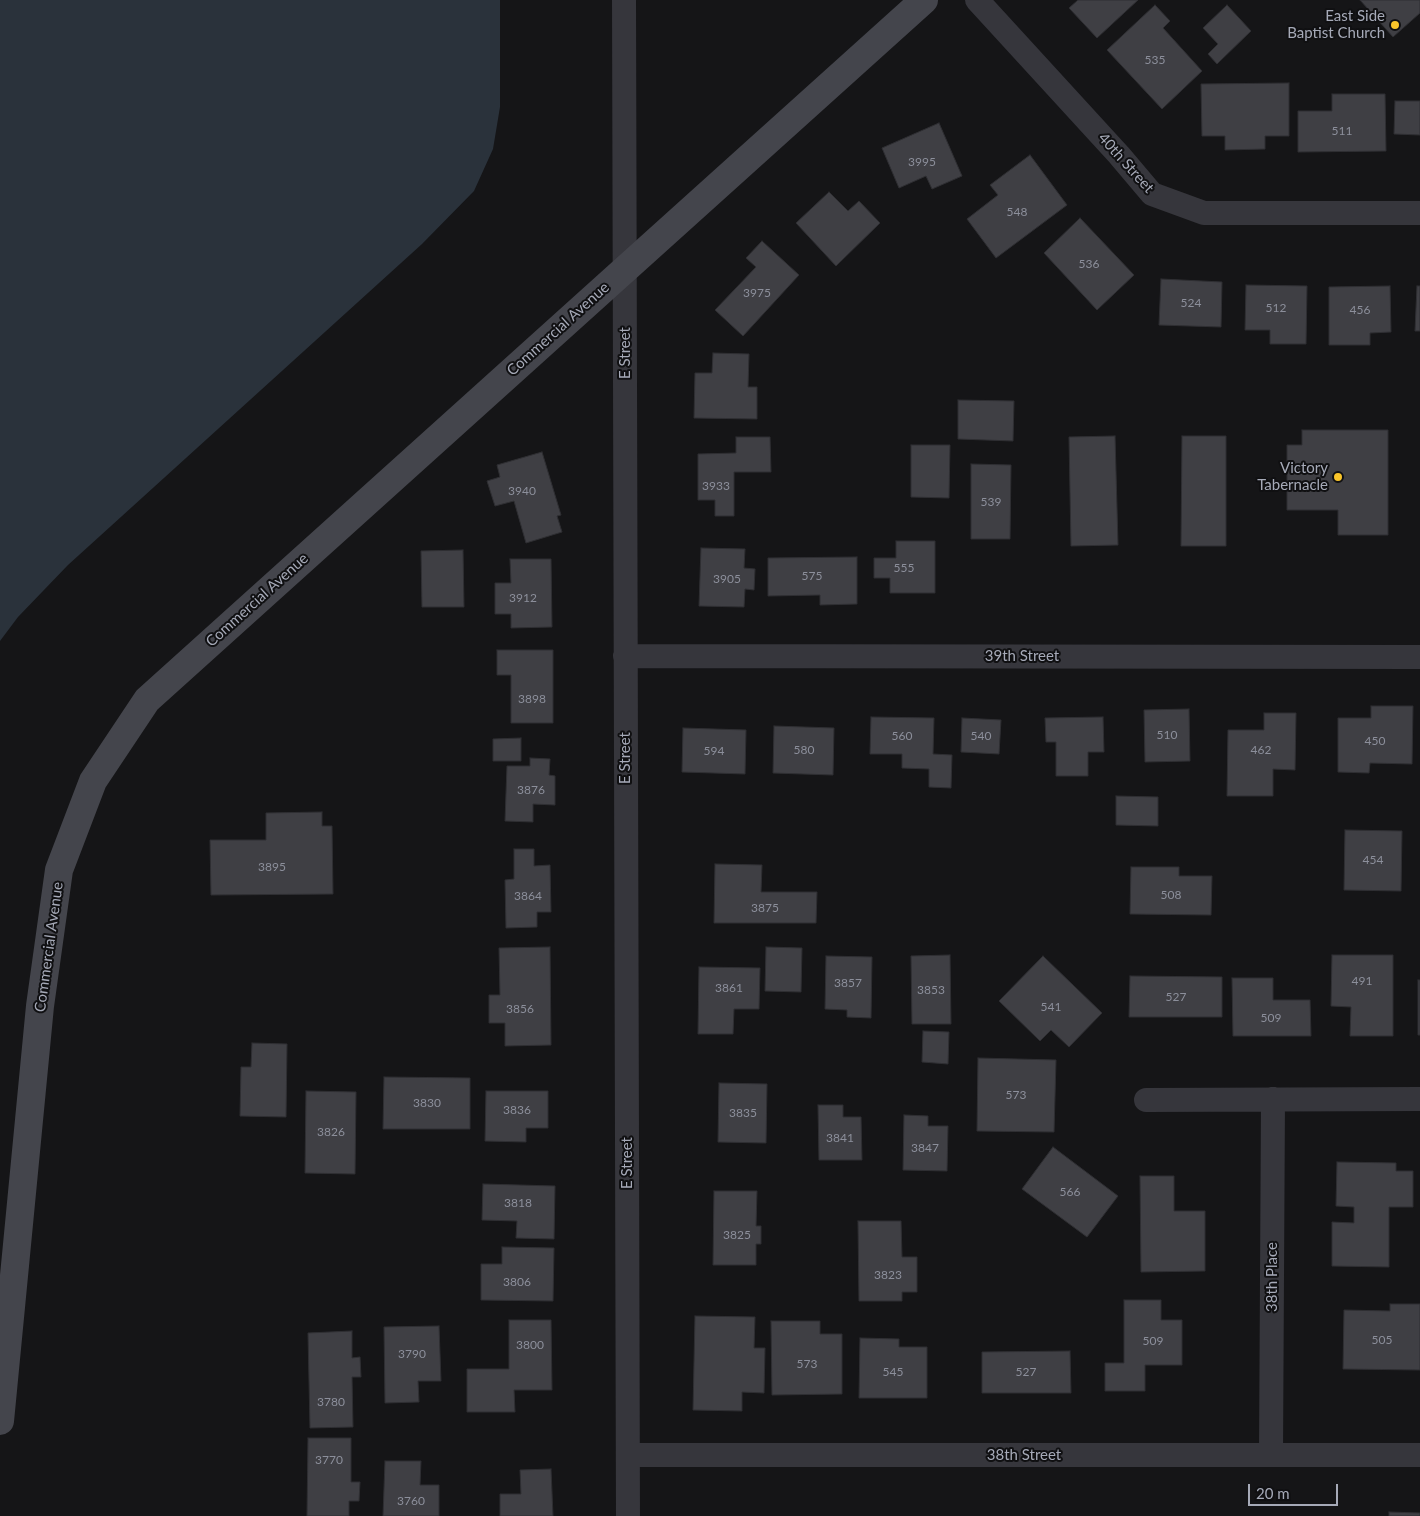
<!DOCTYPE html>
<style>
body{margin:0}
#map{position:relative;width:1420px;height:1516px;overflow:hidden;background:#151517;font-family:Lato,sans-serif}
canvas{display:block}
.scale{position:absolute;left:1248px;top:1484px;width:90px;height:22px;box-sizing:border-box;border:2px solid #a6aab8;border-top:0;padding-left:6px;font-size:15px;line-height:18px;white-space:nowrap;color:#a6aab8;-webkit-text-stroke:4px #101012;paint-order:stroke}
</style>
<div id="map">
<canvas width="1420" height="1516"></canvas>
<div class="scale">20 m</div>
</div>
<script>
const context = document.querySelector('canvas').getContext('2d');
context.lineJoin = 'round';
function paint(path, color) {
  context.fillStyle = color;
  context.fill(path, 'evenodd');
}
function shape(rows) {
  const path = new Path2D();
  for (const r of rows) {
    path.moveTo(r[0], r[1]);
    for (let i = 2; i < r.length; i += 2) path.lineTo(r[i], r[i + 1]);
  }
  return path;
}
function trace(path, color, width, dash) {
  context.strokeStyle = color;
  context.lineWidth = width;
  context.lineCap = dash ? 'butt' : 'round';
  context.setLineDash(dash || []);
  context.stroke(path);
}
function label(font, color, halo, rows, align = 'center') {
  context.font = font + ' Lato,sans-serif';
  context.lineWidth = 4;
  context.setLineDash([]);
  context.textBaseline = 'middle';
  context.strokeStyle = halo;
  context.fillStyle = color;
  for (const [text, x, y, turn = 0] of rows) {
    context.save();
    context.translate(x, y);
    context.rotate((+turn || 0) * Math.PI / 180);
    context.textAlign = isNaN(turn) ? turn : align;
    if (halo) context.strokeText(text, 0, 0);
    context.fillText(text, 0, 0);
    context.restore();
  }
}
const water = shape([
 [0,0,500,0,500,107,493,149,474,191,422,244,68,565,18,617,0,641]
]);
const building = shape([
 [1078,0,1138,0,1097,38,1069,8,1078,0],
 [1360,0,1420,0,1420,13,1393,37,1360,0],
 [1155,5,1170,21,1163,28,1202,71,1162,109,1107,50,1155,5],
 [1227,5,1251,31,1217,64,1208,54,1218,44,1203,28,1227,5],
 [1289,83,1289,136,1265,136,1265,149,1225,150,1225,136,1202,136,1201,84,1289,83],
 [1332,94,1385,94,1386,151,1298,152,1298,111,1332,111,1332,94],
 [1395,101,1420,101,1420,135,1394,134,1395,101],
 [939,123,962,176,932,189,926,176,899,188,882,148,939,123],
 [1030,155,1067,205,996,258,967,219,998,195,990,185,1030,155],
 [829,192,848,211,859,201,880,223,836,266,796,223,829,192],
 [1080,218,1134,275,1097,310,1044,253,1080,218],
 [762,241,799,275,743,336,715,310,756,267,746,258,762,241],
 [1161,279,1222,282,1221,327,1159,325,1161,279],
 [1246,285,1307,286,1306,344,1270,344,1270,330,1245,330,1246,285],
 [1390,286,1391,332,1370,333,1370,345,1329,345,1329,287,1390,286],
 [1417,286,1420,286,1420,331,1415,331,1417,286],
 [713,353,749,354,748,387,757,387,757,419,694,418,695,373,712,373,713,353],
 [958,400,1014,401,1013,441,958,439,958,400],
 [1302,430,1388,430,1388,535,1338,535,1338,510,1287,510,1287,445,1302,445,1302,430],
 [1115,436,1118,545,1071,546,1069,437,1115,436],
 [1182,436,1226,436,1226,546,1181,546,1182,436],
 [736,437,770,437,771,472,734,472,734,516,715,516,715,500,698,500,698,454,736,453,736,437],
 [911,445,950,445,949,498,911,497,911,445],
 [542,452,561,515,557,516,562,532,526,543,514,501,495,506,487,481,500,477,497,465,542,452],
 [971,464,1011,465,1010,539,971,539,971,464],
 [896,541,935,541,935,593,890,593,890,578,874,578,874,558,896,558,896,541],
 [701,548,745,549,744,568,755,569,754,590,745,589,744,607,699,606,701,548],
 [463,550,464,607,422,607,421,551,463,550],
 [857,557,857,604,820,605,820,595,768,596,768,558,857,557],
 [510,559,551,559,552,627,511,628,511,614,495,614,495,583,511,583,510,559],
 [497,650,553,650,553,723,511,723,511,675,497,675,497,650],
 [1371,706,1413,706,1412,764,1370,763,1369,773,1338,772,1338,718,1371,718,1371,706],
 [1189,709,1190,761,1145,762,1144,710,1189,709],
 [1264,713,1296,713,1295,770,1273,769,1273,796,1227,796,1228,730,1264,730,1264,713],
 [871,717,934,718,933,754,952,755,951,788,929,787,929,769,902,768,902,754,870,754,871,717],
 [1103,717,1104,752,1088,752,1088,776,1056,776,1056,742,1046,742,1045,718,1103,717],
 [962,718,1001,720,999,754,961,752,962,718],
 [774,726,834,728,833,775,773,773,774,726],
 [683,728,746,730,745,774,682,772,683,728],
 [521,738,521,761,493,761,493,739,521,738],
 [530,758,550,759,549,775,555,776,555,805,533,804,533,822,505,821,507,766,530,766,530,758],
 [1116,796,1158,797,1158,826,1116,825,1116,796],
 [322,812,322,826,332,826,333,894,211,895,210,840,266,840,266,813,322,812],
 [1345,830,1402,831,1401,891,1344,890,1345,830],
 [514,849,534,849,534,866,550,865,551,912,537,912,537,927,506,928,505,880,514,879,514,849],
 [715,864,762,865,761,892,817,892,816,923,714,923,715,864],
 [1131,867,1179,867,1179,876,1212,876,1211,915,1130,914,1131,867],
 [550,947,551,1045,505,1046,505,1023,489,1023,489,995,500,995,499,948,550,947],
 [766,947,802,948,801,992,765,991,766,947],
 [950,955,951,1024,912,1024,911,956,950,955],
 [1332,955,1393,955,1393,1036,1350,1036,1351,1007,1331,1006,1332,955],
 [826,956,872,957,871,1018,847,1017,847,1010,825,1009,826,956],
 [1043,956,1102,1013,1069,1047,1051,1030,1040,1041,999,1001,1043,956],
 [699,967,760,968,759,1009,734,1009,733,1034,698,1034,699,967],
 [1130,976,1222,977,1222,1017,1129,1017,1130,976],
 [1232,978,1273,978,1273,1000,1310,1000,1311,1036,1233,1036,1232,978],
 [1418,980,1420,980,1420,1035,1418,1035,1418,980],
 [923,1031,949,1032,948,1064,922,1062,923,1031],
 [252,1043,287,1044,286,1117,240,1116,241,1067,251,1067,252,1043],
 [978,1058,1056,1060,1054,1132,977,1131,978,1058],
 [384,1077,470,1078,470,1129,383,1129,384,1077],
 [719,1083,767,1084,766,1143,718,1142,719,1083],
 [306,1091,356,1092,355,1174,305,1173,306,1091],
 [486,1091,548,1091,548,1128,526,1128,526,1142,485,1141,486,1091],
 [818,1105,843,1105,843,1117,861,1117,862,1160,819,1160,818,1105],
 [904,1115,928,1116,928,1126,948,1126,947,1171,903,1170,904,1115],
 [1053,1147,1118,1196,1087,1237,1022,1189,1053,1147],
 [1337,1162,1396,1163,1396,1171,1413,1171,1413,1207,1389,1207,1389,1267,1332,1266,1332,1222,1354,1223,1354,1207,1336,1206,1337,1162],
 [1140,1176,1174,1176,1174,1211,1205,1211,1205,1271,1141,1272,1140,1176],
 [483,1184,555,1186,554,1239,516,1238,517,1221,482,1220,483,1184],
 [714,1191,757,1191,756,1226,761,1226,761,1244,756,1244,756,1265,713,1265,714,1191],
 [858,1221,901,1221,902,1257,917,1257,917,1292,902,1292,902,1301,859,1301,858,1221],
 [502,1247,554,1248,553,1301,481,1300,481,1264,502,1264,502,1247],
 [1124,1300,1161,1300,1161,1320,1182,1320,1182,1365,1145,1365,1145,1391,1105,1391,1105,1363,1124,1363,1124,1300],
 [1390,1304,1420,1304,1420,1370,1343,1369,1344,1310,1390,1311,1390,1304],
 [695,1316,755,1317,754,1348,765,1348,764,1393,742,1392,742,1411,693,1410,695,1316],
 [509,1320,551,1320,552,1390,514,1390,515,1412,467,1412,467,1369,509,1369,509,1320],
 [771,1321,820,1321,820,1334,842,1334,842,1394,772,1395,771,1321],
 [439,1326,441,1381,418,1381,419,1402,385,1403,384,1327,439,1326],
 [352,1331,352,1358,360,1357,361,1377,352,1377,353,1427,310,1428,308,1333,352,1331],
 [860,1338,899,1339,899,1347,927,1347,927,1398,859,1398,860,1338],
 [1070,1351,1071,1393,982,1393,982,1352,1070,1351],
 [308,1438,351,1438,351,1482,360,1482,359,1501,349,1501,349,1516,307,1516,308,1438],
 [385,1461,421,1461,420,1485,439,1485,439,1516,383,1516,385,1461],
 [551,1469,553,1516,500,1516,500,1494,521,1494,520,1470,551,1469],
 [1389,1512,1420,1513,1420,1516,1389,1516,1389,1512]
]);
const street = shape([
 [624,0,628,1516],
 [977,0,1119,155,1152,194,1204,213,1420,213],
 [625,656,1420,657],
 [1146,1100,1420,1099],
 [628,1455,1420,1455],
 [1271,1455,1273,1099]
]);
const secondary = shape([
 [0,1421,40,1006,59,870,93,781,147,700,924,0]
]);
const markers = [
 [1395,25,5,"#fac52a"],
 [1338,477,5,"#fac52a"]
];
const numberNames = [
 ["535",1155,60],
 ["511",1342,131],
 ["3995",922,162],
 ["548",1017,212],
 ["536",1089,264],
 ["3975",757,293],
 ["524",1191,303],
 ["512",1276,308],
 ["456",1360,310],
 ["3933",716,486],
 ["3940",522,491],
 ["539",991,502],
 ["555",904,568],
 ["575",812,576],
 ["3905",727,579],
 ["3912",523,598],
 ["3898",532,699],
 ["510",1167,735],
 ["560",902,736],
 ["540",981,736],
 ["450",1375,741],
 ["580",804,750],
 ["462",1261,750],
 ["594",714,751],
 ["3876",531,790],
 ["454",1373,860],
 ["3895",272,867],
 ["508",1171,895],
 ["3864",528,896],
 ["3875",765,908],
 ["491",1362,981],
 ["3857",848,983],
 ["3861",729,988],
 ["3853",931,990],
 ["527",1176,997],
 ["541",1051,1007],
 ["3856",520,1009],
 ["509",1271,1018],
 ["573",1016,1095],
 ["3830",427,1103],
 ["3836",517,1110],
 ["3835",743,1113],
 ["3826",331,1132],
 ["3841",840,1138],
 ["3847",925,1148],
 ["566",1070,1192],
 ["3818",518,1203],
 ["3825",737,1235],
 ["3823",888,1275],
 ["3806",517,1282],
 ["505",1382,1340],
 ["509",1153,1341],
 ["3800",530,1345],
 ["3790",412,1354],
 ["573",807,1364],
 ["545",893,1372],
 ["527",1026,1372],
 ["3780",331,1402],
 ["3770",329,1460],
 ["3760",411,1501]
];
const poiNames = [
 ["East Side",1385,16],
 ["Baptist Church",1385,33],
 ["Victory",1328,468],
 ["Tabernacle",1328,485]
];
const streetNames = [
 ["40th Street",1126,163,48],
 ["Commercial Avenue",558,329,-42],
 ["E Street",625,353,-90],
 ["Commercial Avenue",257,600,-42],
 ["39th Street",1022,656],
 ["E Street",625,758,-90],
 ["Commercial Avenue",49,947,-82],
 ["E Street",627,1163,-90],
 ["38th Place",1272,1277,-90],
 ["38th Street",1024,1455]
];
paint(water, '#2a323b');
paint(building, '#3f3f44');
trace(building, '#2f2f33', 1);
trace(street, '#36363c', 24);
trace(secondary, '#44454c', 28);
for (const [x, y, r, color] of markers) {
  const dot = new Path2D();
  dot.arc(x, y, r, 0, 2 * Math.PI);
  context.fillStyle = color;
  context.fill(dot);
  trace(dot, '#101012', 2);
}
label('12px', '#8c8f9b', null, numberNames);
label('15px', '#a6aab8', '#101012', poiNames, 'right');
label('15px', '#a6aab8', '#101012', streetNames);
</script>
